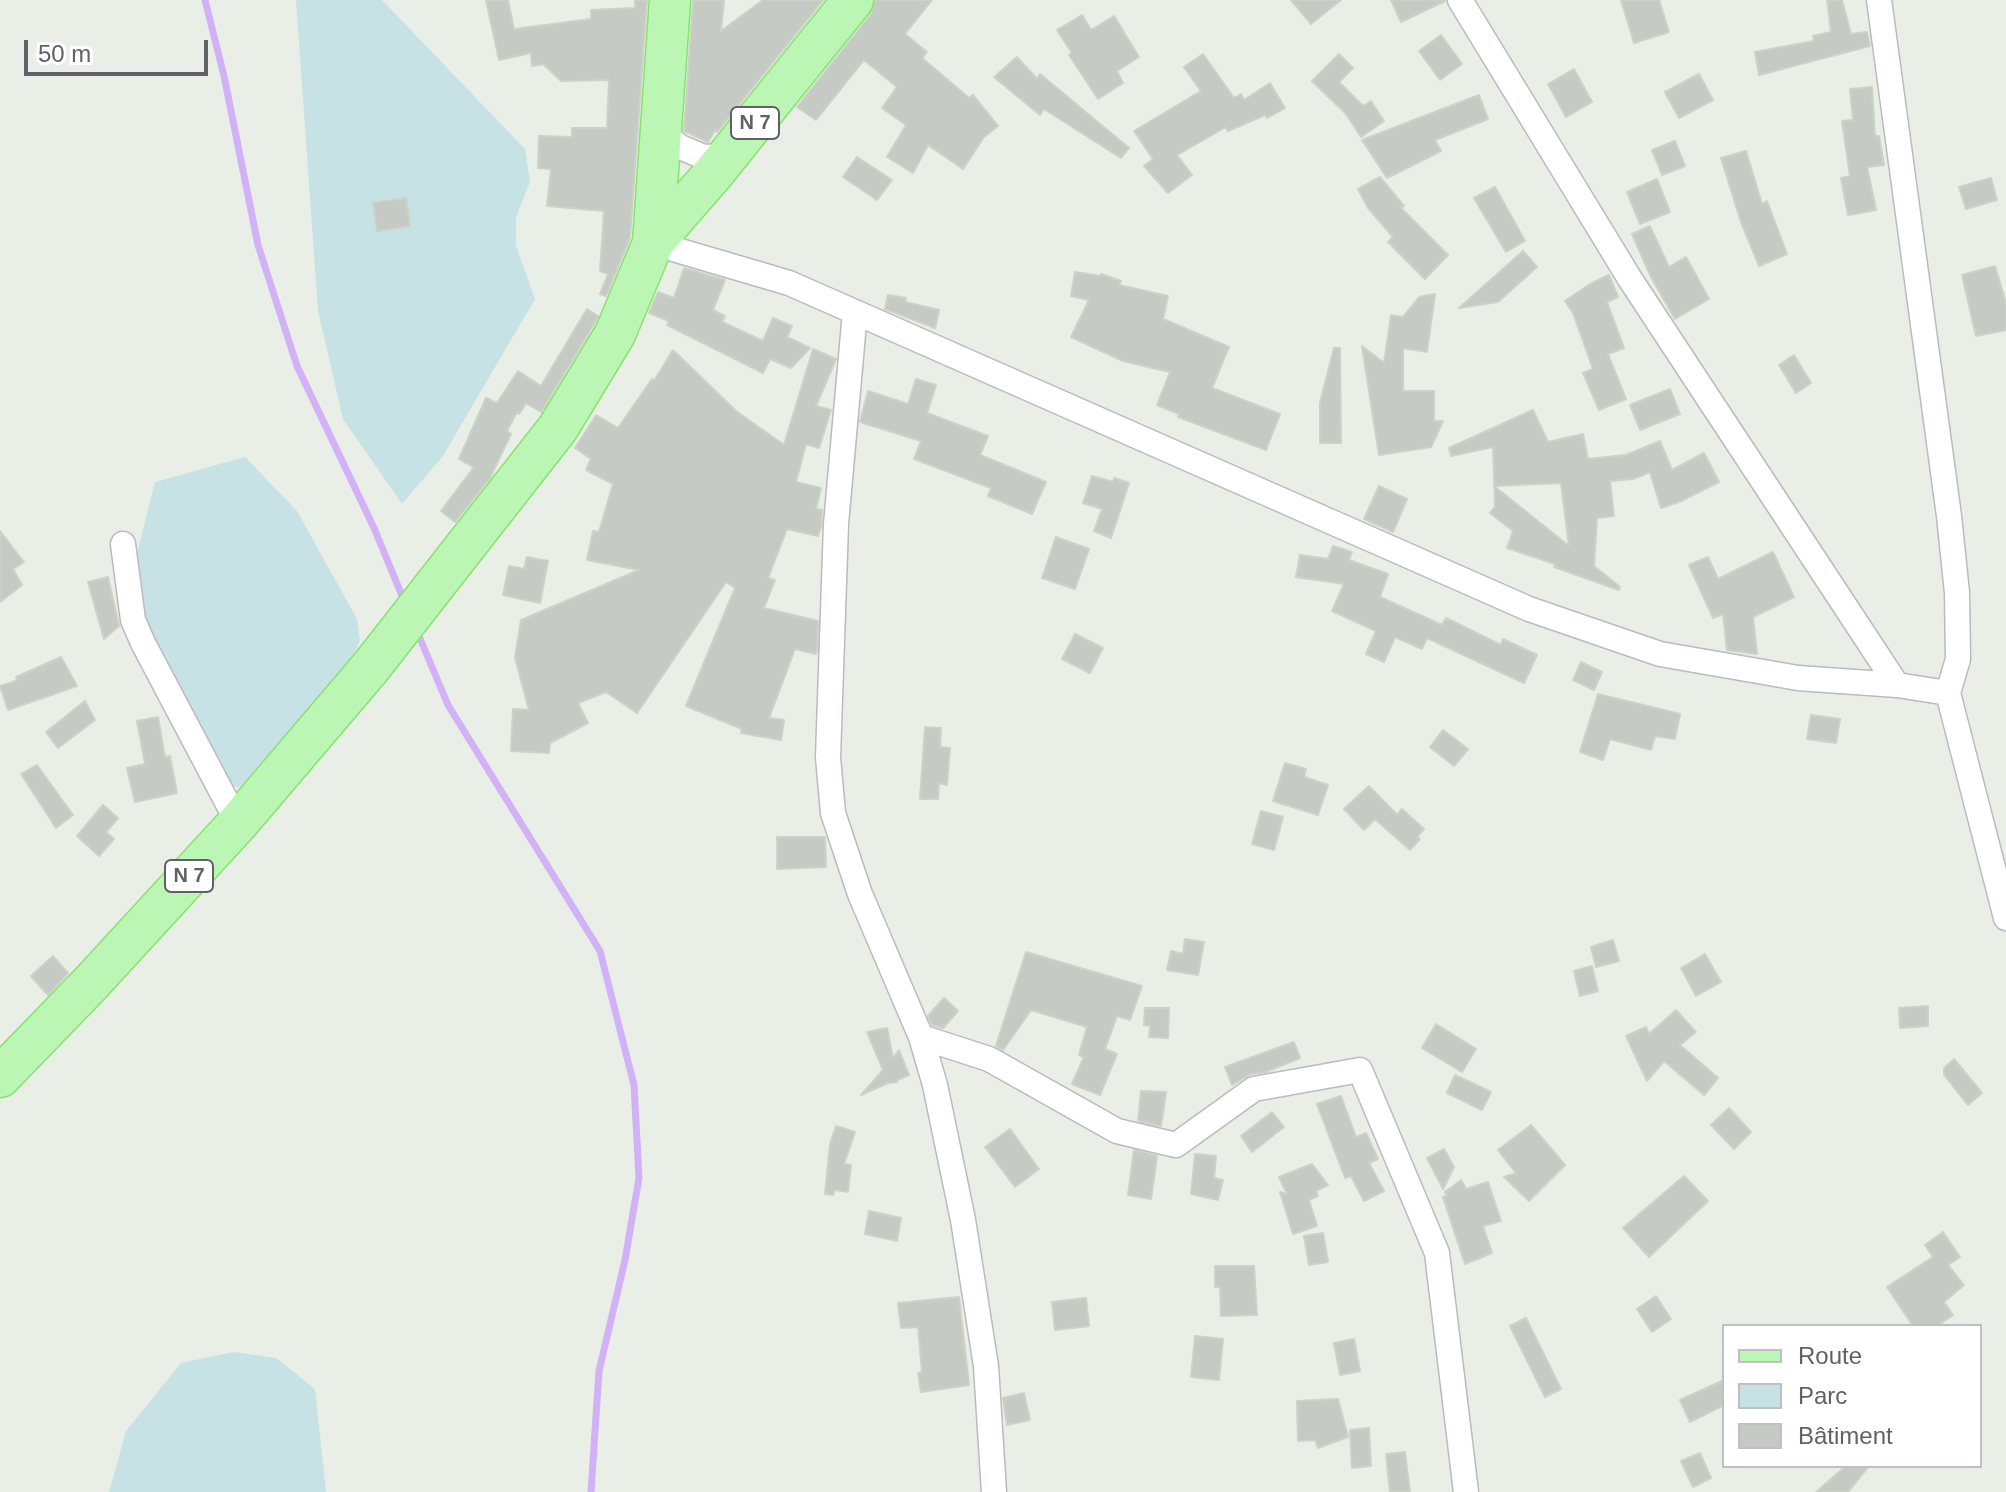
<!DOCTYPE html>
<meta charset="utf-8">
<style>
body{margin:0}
#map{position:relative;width:2006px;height:1492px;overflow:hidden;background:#e9efe7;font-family:Helvetica,sans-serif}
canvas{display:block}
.legend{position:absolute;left:1722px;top:1324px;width:260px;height:144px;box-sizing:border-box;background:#fff;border:2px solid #c1bfc2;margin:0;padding:10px 14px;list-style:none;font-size:24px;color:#635f66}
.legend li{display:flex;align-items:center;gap:16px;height:40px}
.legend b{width:40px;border:2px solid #c1bfc2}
.scale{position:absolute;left:24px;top:40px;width:184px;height:36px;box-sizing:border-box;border:4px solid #635f66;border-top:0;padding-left:10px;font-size:24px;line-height:28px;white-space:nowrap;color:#635f66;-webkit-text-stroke:6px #fff;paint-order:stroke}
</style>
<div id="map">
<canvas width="2006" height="1492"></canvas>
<ul class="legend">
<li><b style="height:10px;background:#bcf6b5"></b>Route</li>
<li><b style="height:22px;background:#c7e2e4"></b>Parc</li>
<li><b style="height:22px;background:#c5cbc4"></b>Bâtiment</li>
</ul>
<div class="scale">50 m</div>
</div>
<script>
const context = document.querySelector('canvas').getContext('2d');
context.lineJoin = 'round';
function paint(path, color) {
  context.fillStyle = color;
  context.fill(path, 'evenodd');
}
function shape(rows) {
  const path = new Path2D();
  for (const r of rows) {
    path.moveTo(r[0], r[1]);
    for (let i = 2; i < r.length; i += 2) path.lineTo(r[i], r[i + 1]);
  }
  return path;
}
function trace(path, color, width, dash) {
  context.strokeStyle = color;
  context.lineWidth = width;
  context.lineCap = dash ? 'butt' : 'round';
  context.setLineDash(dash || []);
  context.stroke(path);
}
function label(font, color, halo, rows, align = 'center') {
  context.font = font + ' Helvetica,sans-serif';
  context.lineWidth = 8;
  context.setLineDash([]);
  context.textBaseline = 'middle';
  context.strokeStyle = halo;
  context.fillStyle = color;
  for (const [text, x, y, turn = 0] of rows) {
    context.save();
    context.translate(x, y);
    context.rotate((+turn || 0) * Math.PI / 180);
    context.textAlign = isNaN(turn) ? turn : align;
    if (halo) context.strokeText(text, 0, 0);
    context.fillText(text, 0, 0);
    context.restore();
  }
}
const green = shape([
 [296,0,382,0,525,149,530,182,516,217,516,246,535,299,443,456,402,504,343,419,318,311],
 [245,457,297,511,357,619,360,640,351,661,240,787,222,786,144,626,133,570,155,482],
 [234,1352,276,1358,315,1389,326,1492,109,1492,126,1431,181,1363]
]);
const stream = shape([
 [205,0,224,76,258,245,297,366,374,528,405,603],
 [416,629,448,705,600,951,634,1085,639,1178,625,1260,599,1371,591,1492]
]);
const building = shape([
 [486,0,508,0,514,29,591,19,591,10,635,8,635,0,647,0,630,238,606,296,600,294,608,274,600,271,604,211,547,206,551,169,538,168,539,136,572,137,572,128,607,128,609,80,561,81,543,64,532,66,531,53,499,60,486,0],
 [693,0,724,0,721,31,763,0,823,0,717,132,715,130,708,142,684,131,693,0],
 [875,0,932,0,905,34,927,52,922,58,969,98,973,95,998,126,984,137,963,169,928,145,913,173,887,157,906,125,882,108,897,87,864,60,816,120,797,107,871,14,875,0],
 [1291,0,1341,0,1311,24,1291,0],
 [1391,0,1445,0,1445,1,1401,22,1391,0],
 [1621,0,1659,0,1669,32,1634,43,1621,0],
 [1827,0,1842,0,1851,34,1867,32,1870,46,1759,75,1755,52,1814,41,1813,36,1831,32,1827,0],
 [1082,15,1091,30,1114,16,1139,57,1117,71,1123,83,1098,99,1069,55,1072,53,1057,30,1082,15],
 [1441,35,1462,64,1440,80,1419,51,1441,35],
 [1203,54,1234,98,1241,94,1244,100,1270,83,1285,108,1267,118,1265,115,1228,131,1226,127,1177,155,1192,175,1168,193,1144,166,1153,159,1134,131,1201,91,1184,67,1203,54],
 [1339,54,1353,68,1339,82,1363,106,1371,101,1384,121,1361,137,1346,114,1312,81,1339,54],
 [1017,57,1037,79,1040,74,1129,148,1121,158,1044,109,1040,115,994,77,1017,57],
 [1574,69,1592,102,1566,117,1548,84,1574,69],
 [1699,74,1713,100,1679,118,1665,92,1699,74],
 [1872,87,1875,136,1879,136,1884,165,1867,167,1876,210,1848,215,1841,178,1850,176,1842,121,1853,120,1850,89,1872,87],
 [1479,95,1488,119,1435,140,1441,151,1387,178,1362,140,1479,95],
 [1675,141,1685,166,1662,175,1652,150,1675,141],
 [1746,151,1762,204,1767,201,1787,254,1759,266,1741,222,1721,158,1746,151],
 [857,157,892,180,877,200,843,177,857,157],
 [1380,177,1404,206,1401,208,1448,255,1425,279,1388,242,1393,237,1368,208,1358,189,1380,177],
 [1991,178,1997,200,1966,209,1959,187,1991,178],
 [1657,179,1670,212,1640,224,1627,192,1657,179],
 [1495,187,1525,241,1506,252,1474,198,1495,187],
 [406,198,410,226,377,231,373,203,406,198],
 [1650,226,1669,267,1686,257,1709,299,1675,319,1651,277,1632,234,1650,226],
 [1523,251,1537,267,1498,302,1459,308,1523,251],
 [1995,266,2006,303,2006,330,1976,336,1962,275,1995,266],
 [684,268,725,280,713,310,725,316,722,322,763,341,773,318,792,326,787,337,810,348,791,368,770,359,763,373,667,325,669,321,649,313,658,292,674,298,684,268],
 [1075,272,1100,276,1101,274,1121,281,1119,285,1168,296,1163,319,1229,347,1212,388,1280,414,1266,450,1178,417,1179,414,1157,405,1170,372,1123,361,1071,337,1089,300,1071,296,1075,272],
 [1609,275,1618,297,1607,302,1624,348,1608,354,1626,399,1599,410,1583,373,1593,369,1573,313,1565,301,1590,284,1609,275],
 [1435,294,1427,352,1403,348,1403,391,1434,391,1434,421,1443,421,1431,447,1379,455,1362,346,1384,363,1391,315,1403,317,1419,297,1435,294],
 [888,295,906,298,905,302,939,310,935,328,885,309,888,295],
 [587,309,598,316,594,324,541,412,526,403,519,414,517,412,507,431,511,434,490,478,455,522,441,511,474,467,459,459,486,398,497,403,518,371,541,386,587,309],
 [1334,348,1340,348,1341,443,1320,443,1320,403,1334,348],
 [813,349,836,359,816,406,831,410,819,448,806,444,796,482,821,488,816,509,822,510,821,526,818,536,787,529,768,578,775,580,764,608,818,621,817,650,816,654,795,649,769,718,784,720,781,740,741,733,742,729,686,706,735,588,726,582,637,713,606,692,578,703,588,723,550,743,549,753,511,751,513,709,529,710,515,658,521,620,639,570,587,560,593,531,599,532,613,484,586,470,591,459,575,448,596,415,618,428,652,379,654,381,673,350,736,411,784,445,813,349],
 [1794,355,1811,383,1796,393,1779,365,1794,355],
 [916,379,936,385,927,413,988,436,980,455,1046,482,1032,514,988,496,991,488,914,459,921,441,860,422,868,391,908,404,916,379],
 [1670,389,1680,414,1640,430,1630,405,1670,389],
 [1533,410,1548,442,1583,434,1588,459,1626,455,1660,441,1672,470,1704,453,1719,482,1679,502,1661,508,1650,472,1633,479,1610,481,1614,516,1597,518,1594,566,1620,587,1619,590,1554,567,1555,564,1507,548,1513,531,1490,513,1495,507,1493,447,1451,456,1449,448,1533,410],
 [1561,483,1569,546,1494,486,1561,483],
 [1092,476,1113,482,1114,478,1129,483,1111,538,1094,531,1102,509,1083,503,1092,476],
 [1379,486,1407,499,1393,532,1364,519,1379,486],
 [0,531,24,562,13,569,22,585,0,602,0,531],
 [1056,537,1089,549,1075,589,1042,578,1056,537],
 [1333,546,1352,552,1349,560,1388,574,1380,597,1442,625,1446,618,1501,645,1503,639,1537,655,1524,683,1427,638,1422,649,1395,637,1384,662,1366,654,1376,631,1332,611,1344,584,1296,577,1300,555,1328,559,1333,546],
 [1773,552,1794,597,1753,617,1757,654,1727,650,1723,614,1713,618,1689,565,1708,557,1718,579,1773,552],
 [527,557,548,561,540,603,503,595,509,566,524,569,527,557],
 [108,577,119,626,104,639,88,582,108,577],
 [1075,634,1103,648,1090,673,1062,659,1075,634],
 [61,657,77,686,8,710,0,686,18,680,16,677,61,657],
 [1581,662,1602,672,1594,690,1573,680,1581,662],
 [1598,694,1680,714,1675,739,1655,736,1651,750,1610,739,1603,760,1580,752,1598,694],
 [85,701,95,720,58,748,46,732,85,701],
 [1811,715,1840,719,1836,743,1807,739,1811,715],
 [158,717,165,757,170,756,177,793,135,802,127,768,145,764,137,721,158,717],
 [925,727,941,728,940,747,950,748,947,785,939,783,938,799,920,799,925,727],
 [1443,730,1468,749,1454,766,1430,747,1443,730],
 [1285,763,1306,769,1304,777,1328,785,1318,815,1273,801,1285,763],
 [37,765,73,815,56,828,21,774,37,765],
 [1369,786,1397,815,1402,809,1424,829,1417,837,1420,839,1410,850,1375,819,1364,830,1344,809,1369,786],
 [103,805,118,818,106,832,114,839,99,856,77,836,103,805],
 [1261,811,1283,817,1274,850,1252,844,1261,811],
 [777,837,825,837,826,867,777,869,777,837],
 [1185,939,1204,942,1198,975,1167,970,1171,951,1183,954,1185,939],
 [1613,940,1619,961,1596,967,1591,947,1613,940],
 [1026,952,1142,986,1130,1020,1117,1016,1105,1049,1117,1054,1100,1095,1072,1084,1084,1057,1079,1055,1087,1027,1031,1010,1003,1050,996,1046,1026,952],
 [1705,954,1721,982,1696,996,1681,968,1705,954],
 [53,956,68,973,48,995,31,976,53,956],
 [1592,966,1598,991,1580,996,1574,971,1592,966],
 [944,998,958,1011,943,1028,932,1025,928,1016,944,998],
 [1928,1006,1928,1026,1900,1028,1899,1008,1928,1006],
 [1145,1008,1169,1008,1168,1038,1149,1037,1150,1026,1144,1025,1145,1008],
 [1676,1010,1696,1032,1680,1045,1718,1078,1704,1095,1664,1061,1647,1081,1626,1036,1646,1027,1649,1034,1676,1010],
 [1436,1024,1476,1049,1462,1072,1422,1048,1436,1024],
 [887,1028,893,1058,899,1050,909,1075,897,1080,897,1082,888,1083,861,1095,883,1070,867,1032,887,1028],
 [1294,1042,1300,1058,1266,1072,1251,1074,1232,1085,1225,1067,1294,1042],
 [1954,1059,1982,1093,1968,1105,1944,1075,1944,1068,1954,1059],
 [1455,1075,1491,1092,1482,1110,1447,1093,1455,1075],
 [1141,1091,1166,1092,1161,1126,1138,1121,1141,1091],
 [1341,1096,1356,1137,1366,1133,1378,1159,1369,1163,1384,1191,1364,1201,1351,1176,1345,1178,1317,1104,1341,1096],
 [1729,1108,1751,1132,1734,1149,1711,1125,1729,1108],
 [1272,1112,1284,1127,1252,1152,1241,1136,1272,1112],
 [1531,1125,1565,1165,1529,1201,1504,1177,1516,1173,1498,1150,1531,1125],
 [836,1126,855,1132,844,1164,851,1165,848,1192,835,1190,833,1195,825,1194,830,1144,836,1126],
 [1010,1129,1039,1169,1015,1187,985,1147,1010,1129],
 [1444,1149,1454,1167,1443,1189,1427,1158,1444,1149],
 [1134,1150,1157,1156,1151,1199,1128,1195,1134,1150],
 [1195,1154,1216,1156,1214,1178,1223,1180,1218,1200,1191,1194,1195,1154],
 [1312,1164,1328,1185,1316,1191,1318,1196,1309,1200,1317,1226,1293,1234,1280,1192,1287,1194,1279,1177,1312,1164],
 [1684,1176,1708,1201,1649,1257,1623,1228,1684,1176],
 [1461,1180,1466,1189,1488,1182,1501,1221,1483,1226,1492,1253,1465,1264,1443,1197,1447,1196,1445,1192,1461,1180],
 [869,1211,901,1218,897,1241,865,1234,869,1211],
 [1943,1232,1960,1257,1948,1265,1964,1285,1944,1302,1953,1315,1937,1326,1913,1326,1887,1287,1933,1257,1925,1245,1943,1232],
 [1323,1233,1328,1262,1309,1265,1304,1236,1323,1233],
 [1215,1266,1254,1266,1257,1315,1221,1316,1220,1287,1215,1287,1215,1266],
 [1656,1296,1671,1319,1652,1332,1637,1309,1656,1296],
 [959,1297,969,1385,921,1392,918,1373,922,1372,918,1327,901,1328,898,1303,959,1297],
 [1086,1298,1089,1326,1055,1330,1052,1302,1086,1298],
 [1526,1318,1561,1389,1545,1397,1510,1326,1526,1318],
 [1195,1336,1223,1339,1219,1380,1191,1377,1195,1336],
 [1354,1339,1360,1371,1340,1375,1334,1343,1354,1339],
 [1724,1380,1724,1405,1690,1422,1680,1400,1724,1380],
 [1024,1393,1030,1420,1007,1425,1003,1398,1024,1393],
 [1338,1399,1348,1437,1318,1448,1315,1440,1298,1441,1297,1401,1338,1399],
 [1369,1428,1371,1466,1352,1468,1350,1430,1369,1428],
 [1405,1452,1410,1492,1390,1492,1386,1454,1405,1452],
 [1700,1453,1711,1478,1693,1487,1681,1461,1700,1453],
 [1846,1466,1869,1466,1848,1492,1816,1492,1846,1466]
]);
const minor = shape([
 [1460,0,1630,279,1897,685],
 [661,131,680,147,704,157,727,156],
 [653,243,789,283,1529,609,1660,654,1798,678,1897,685,1948,693,1958,659,1957,593,1949,516,1879,0],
 [855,312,836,524,828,757,833,813,860,894,921,1037,935,1085,963,1220,986,1366,994,1492],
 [123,544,133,620,143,643,238,823],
 [1948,693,2006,918],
 [921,1037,989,1059,1117,1131,1176,1145,1254,1089,1360,1070,1437,1253,1466,1492]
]);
const primary = shape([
 [653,243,713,174,853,0],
 [0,1077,91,983,238,823,370,668,558,428,615,334,653,243,670,0]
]);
const shields = [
 [755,123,48],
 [189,876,48]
];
const shieldNames = [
 ["N 7",755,123],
 ["N 7",189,876]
];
paint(green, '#c7e2e4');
trace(stream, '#d3b1f6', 7);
paint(building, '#c5cbc4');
trace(building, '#cad3c6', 2);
trace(minor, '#bdb9bf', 27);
trace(primary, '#88e26d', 43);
trace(minor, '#fff', 24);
trace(primary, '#bcf6b5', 40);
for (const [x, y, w] of shields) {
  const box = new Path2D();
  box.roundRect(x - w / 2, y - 16, w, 32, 6);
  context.fillStyle = '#fff';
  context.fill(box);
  trace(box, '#635f66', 2);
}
label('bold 20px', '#635f66', null, shieldNames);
</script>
